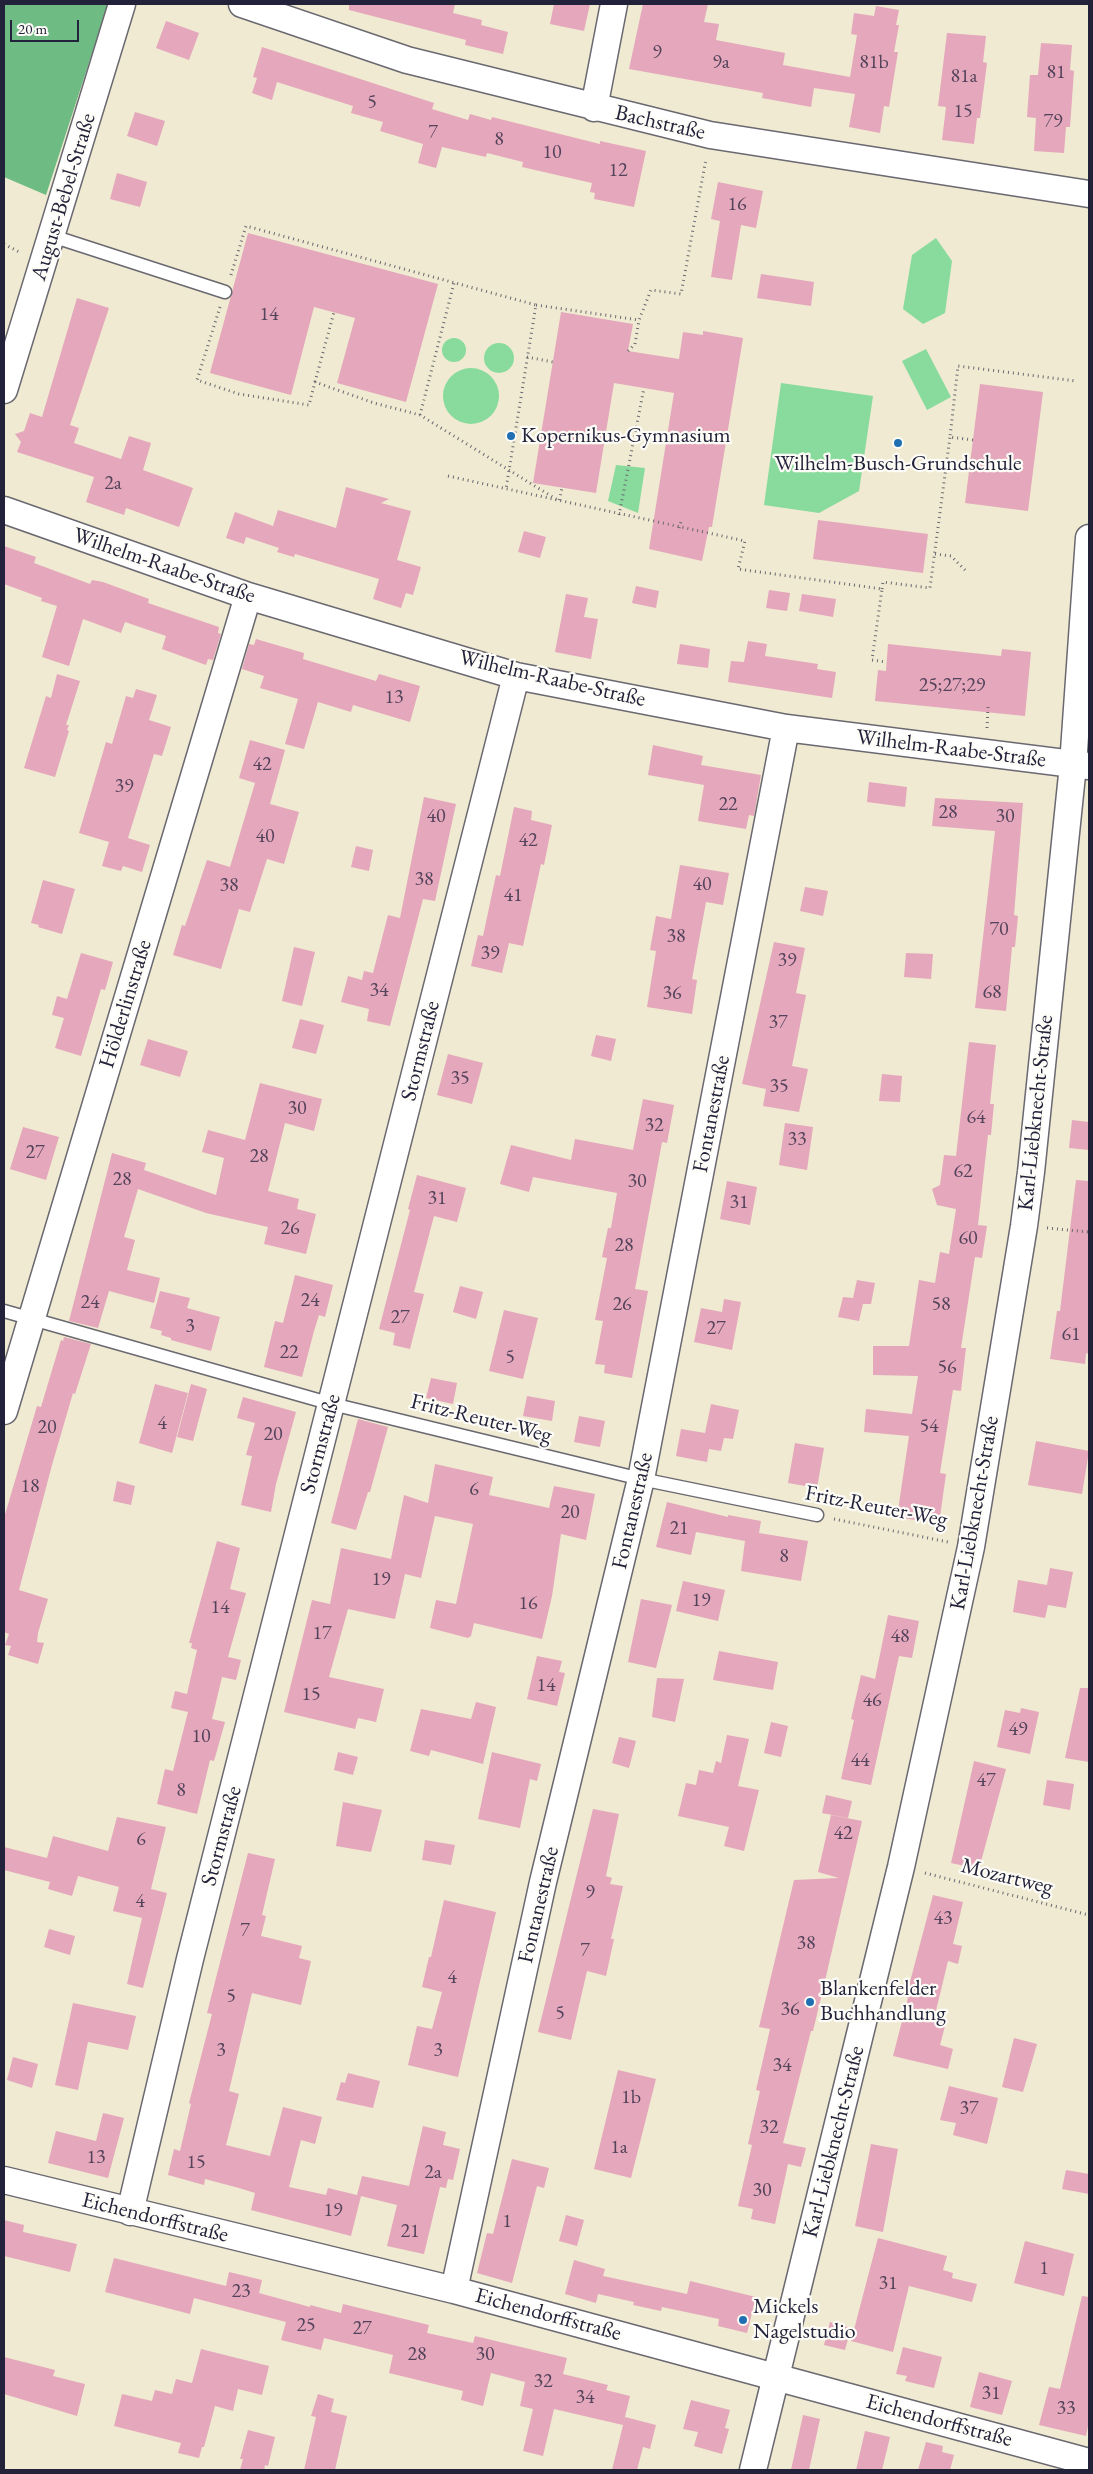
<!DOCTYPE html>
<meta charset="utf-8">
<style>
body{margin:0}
#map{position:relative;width:1093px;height:2474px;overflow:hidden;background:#efead1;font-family:"EB Garamond",serif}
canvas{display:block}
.frame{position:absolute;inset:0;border:5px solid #22223b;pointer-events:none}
.scale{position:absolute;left:10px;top:20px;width:69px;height:22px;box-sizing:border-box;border:2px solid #22223b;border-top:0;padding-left:6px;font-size:15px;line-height:18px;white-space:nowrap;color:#22223b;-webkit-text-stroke:4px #fdfcf7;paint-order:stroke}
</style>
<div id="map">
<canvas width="1093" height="2474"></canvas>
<div class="frame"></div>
<div class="scale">20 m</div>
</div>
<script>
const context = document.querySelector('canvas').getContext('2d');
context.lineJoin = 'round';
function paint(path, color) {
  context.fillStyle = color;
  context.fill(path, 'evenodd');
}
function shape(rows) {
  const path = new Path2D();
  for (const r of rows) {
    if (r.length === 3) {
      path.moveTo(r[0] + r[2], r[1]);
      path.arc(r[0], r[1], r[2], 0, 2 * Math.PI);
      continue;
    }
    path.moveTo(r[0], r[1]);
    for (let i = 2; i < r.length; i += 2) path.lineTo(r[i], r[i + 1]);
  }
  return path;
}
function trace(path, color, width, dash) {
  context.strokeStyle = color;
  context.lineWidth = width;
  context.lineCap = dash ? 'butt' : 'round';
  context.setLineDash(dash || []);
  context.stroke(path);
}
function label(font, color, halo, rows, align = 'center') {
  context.font = font + ' "EB Garamond",serif';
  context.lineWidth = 4.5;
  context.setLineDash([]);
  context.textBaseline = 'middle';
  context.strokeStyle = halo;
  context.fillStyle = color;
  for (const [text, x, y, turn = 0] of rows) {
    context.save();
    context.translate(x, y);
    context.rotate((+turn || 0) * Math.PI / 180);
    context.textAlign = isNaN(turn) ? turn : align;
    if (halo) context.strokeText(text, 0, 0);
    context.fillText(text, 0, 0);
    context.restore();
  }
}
const green = shape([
 [936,238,952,261,945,313,923,324,903,309,912,255],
 [454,350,12],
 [499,358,15],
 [926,349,951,397,927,410,902,361],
 [471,396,28],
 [781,383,873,396,859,491,819,513,764,505],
 [616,465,645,468,638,513,608,501]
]);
const forest = shape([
 [4,4,108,4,46,195,4,177]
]);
const building = shape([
 [349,4,455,4,453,13,482,20,481,25,508,32,503,54,465,45,466,40,349,10],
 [554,4,590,4,584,31,550,24],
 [643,4,708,4,704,22,719,24,716,40,785,53,783,65,850,77,857,35,851,34,854,13,874,16,876,6,899,10,896,25,899,25,894,52,898,52,889,107,884,106,880,133,849,127,855,94,814,88,811,107,762,98,763,93,629,69],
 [166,21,199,33,189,60,156,48],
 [947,33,986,36,983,62,987,63,980,118,977,118,974,144,942,140,946,107,938,106],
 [1041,43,1072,45,1070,70,1074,71,1070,127,1066,127,1064,153,1034,151,1036,118,1027,117,1030,75,1038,75],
 [262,47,434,103,432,109,468,120,470,114,491,120,492,117,600,144,600,141,646,151,634,207,594,199,595,193,590,192,592,183,522,167,523,162,487,153,486,157,442,147,436,168,418,163,423,144,380,131,383,122,351,113,353,106,277,82,272,100,252,93,257,78,253,77],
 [135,112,165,121,157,146,127,136],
 [117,173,147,182,140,207,110,199],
 [718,182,763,191,756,228,741,225,732,280,711,277,720,221,711,219],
 [248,233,438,284,406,402,337,383,355,318,314,307,291,395,210,373],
 [761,274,814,282,811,306,757,298],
 [77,298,109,308,70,425,79,428,74,443,121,459,129,436,151,443,143,470,193,488,179,527,126,508,124,515,86,502,94,477,17,452,21,442,15,434,24,431,30,413,42,417],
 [561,312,633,324,628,351,679,359,683,332,703,335,703,331,743,338,712,527,709,527,702,561,649,549,674,393,614,383,596,493,533,483],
 [980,384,1043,392,1028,511,965,503],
 [346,487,389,499,381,503,411,511,397,560,421,567,413,595,406,593,401,608,373,599,379,579,295,554,294,557,277,552,279,548,246,537,244,544,226,538,235,512,273,526,278,510,336,528],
 [818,520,928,534,923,573,813,559],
 [524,531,546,537,540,558,518,552],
 [4,546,36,557,34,563,90,584,92,580,103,582,149,599,148,603,219,627,218,633,221,634,213,660,208,659,206,665,162,649,166,636,125,622,121,633,83,619,69,666,42,657,57,606,41,601,42,598,4,584],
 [636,586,659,591,656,608,632,603],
 [769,590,790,593,787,611,766,608],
 [566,594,588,598,584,617,598,619,591,659,555,652],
 [802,594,836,599,833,617,799,611],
 [256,639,304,653,303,659,376,681,379,674,420,686,410,722,353,705,351,712,318,702,304,749,285,744,298,699,260,688,264,676,242,669,249,644,254,645],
 [748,641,767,644,765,656,818,664,817,669,836,672,832,698,728,682,731,661,744,662],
 [680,644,710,649,708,668,677,664],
 [888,644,1001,656,1002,649,1031,652,1025,716,875,701,878,670,886,671],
 [57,674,80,681,66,725,69,725,67,730,69,731,55,777,24,768,46,696,51,698],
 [136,689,157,695,149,720,171,727,162,756,154,754,128,838,150,845,142,872,123,866,121,871,102,866,109,842,79,833,106,742,112,744,126,696,133,698],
 [250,740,285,750,270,804,299,812,284,864,267,859,250,912,239,909,221,969,173,955,182,925,185,926,207,860,230,867,255,783,239,778],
 [653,745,703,756,701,765,761,775,754,816,749,815,746,829,698,821,704,785,648,775],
 [869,782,907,787,905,807,867,802],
 [424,797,456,804,435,901,423,899,390,1026,367,1021,369,1009,341,1002,348,976,362,980,364,971,373,973,388,915,400,918],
 [935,798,1023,803,1014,915,1018,916,1015,947,1012,947,1006,1011,975,1008,995,831,932,826],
 [514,807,532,811,531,820,552,825,544,865,541,864,523,946,509,943,502,973,471,966,478,935,483,936,496,875,500,876],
 [356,846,373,850,369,871,351,867],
 [680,865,729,873,723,905,706,902,692,979,697,980,692,1014,647,1007,656,951,650,950,656,916,671,919],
 [43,880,75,889,62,934,38,927,39,925,31,923],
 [805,887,828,891,823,916,800,911],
 [774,942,805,948,796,993,806,995,792,1066,808,1069,799,1112,763,1106,766,1089,742,1084],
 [294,947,315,952,302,1006,282,1001],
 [81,953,113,962,105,990,101,989,81,1056,55,1048,64,1018,52,1015,57,996,67,999],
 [906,953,933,954,931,979,904,977],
 [300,1019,324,1025,316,1054,292,1048],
 [596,1035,616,1039,611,1061,591,1056],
 [148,1039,188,1051,180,1077,140,1065],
 [969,1042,996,1045,990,1104,994,1104,991,1135,988,1135,978,1225,987,1226,982,1258,975,1257,961,1348,966,1348,961,1391,953,1390,940,1473,946,1474,939,1524,897,1517,909,1436,864,1432,866,1409,912,1414,918,1376,873,1375,873,1346,909,1346,919,1280,935,1283,940,1252,949,1254,956,1209,937,1205,932,1189,940,1185,944,1155,956,1156],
 [448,1054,483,1063,472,1104,437,1095],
 [882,1074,902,1076,900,1102,879,1101],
 [260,1083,322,1099,314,1131,285,1123,268,1191,299,1199,297,1209,316,1214,306,1254,264,1244,268,1227,206,1213,138,1189,124,1237,135,1240,127,1270,160,1278,154,1303,109,1291,98,1328,69,1321,112,1153,146,1163,144,1170,216,1195,224,1158,202,1152,208,1130,245,1140],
 [643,1099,674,1105,667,1143,662,1142,635,1289,648,1291,632,1378,604,1373,605,1365,595,1364,603,1321,595,1320,607,1258,602,1257,608,1228,611,1228,617,1193,533,1177,529,1192,500,1184,511,1145,571,1160,575,1139,633,1150],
 [1072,1120,1089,1122,1089,1150,1069,1148],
 [785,1123,813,1127,807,1170,779,1165],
 [23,1127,59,1137,46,1180,10,1169],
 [417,1175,466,1188,457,1222,434,1216,414,1292,424,1294,410,1349,393,1345,395,1333,379,1329,410,1210,408,1209],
 [1076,1180,1089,1181,1089,1354,1086,1353,1085,1364,1050,1359,1057,1311,1060,1311],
 [727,1181,757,1187,750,1225,720,1219],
 [295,1275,333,1285,325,1317,319,1315,314,1331,302,1377,264,1367,275,1321,283,1323],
 [857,1280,875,1283,871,1304,863,1304,859,1321,838,1317,843,1297,853,1298],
 [460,1286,483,1292,476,1319,453,1312],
 [160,1291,190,1298,187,1308,220,1317,211,1351,171,1340,171,1338,161,1335,162,1331,150,1328],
 [724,1299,741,1302,732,1350,694,1342,701,1308,722,1312],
 [504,1310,538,1318,523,1379,489,1371],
 [64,1337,91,1344,75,1394,73,1393,52,1465,19,1590,48,1599,38,1633,37,1642,44,1643,38,1664,8,1655,11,1646,5,1645,9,1634,4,1632,4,1518,37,1406,41,1407,61,1340,63,1341],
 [431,1378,457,1383,453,1404,426,1398],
 [155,1384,188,1393,172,1453,139,1443],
 [191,1384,207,1389,193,1441,177,1437],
 [527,1396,555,1401,552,1421,523,1416],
 [243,1397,296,1412,276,1484,271,1512,241,1505,252,1456,246,1455,255,1423,237,1418],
 [711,1404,739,1410,733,1439,724,1438,721,1451,709,1449,707,1462,676,1456,681,1429,705,1433],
 [579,1416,605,1421,600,1447,574,1442],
 [358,1419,388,1427,370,1492,368,1492,356,1530,331,1523],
 [1036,1441,1089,1451,1082,1494,1028,1485],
 [795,1443,824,1448,817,1488,788,1483],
 [435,1464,493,1477,489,1495,549,1508,554,1486,595,1494,586,1540,561,1534,552,1596,542,1639,474,1623,471,1636,468,1638,430,1628,436,1600,456,1604,473,1524,435,1516,421,1578,405,1574,395,1619,348,1609,329,1677,384,1689,376,1722,358,1718,355,1729,284,1712,312,1600,330,1604,341,1548,391,1559,404,1495,428,1503],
 [117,1481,135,1486,131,1505,113,1501],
 [667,1502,728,1517,728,1515,761,1521,759,1533,808,1541,801,1581,741,1571,745,1541,696,1532,691,1555,656,1547],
 [217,1541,240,1548,230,1589,246,1593,228,1657,241,1660,236,1680,222,1677,212,1719,225,1722,214,1761,210,1760,197,1814,157,1804,165,1769,173,1771,188,1712,171,1708,175,1691,187,1694,197,1650,191,1648,192,1643,189,1643],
 [1050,1568,1073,1572,1066,1608,1048,1605,1045,1618,1013,1612,1018,1580,1047,1585],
 [683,1581,725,1590,718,1621,676,1611],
 [641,1599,672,1605,656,1668,628,1662],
 [888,1615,919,1621,912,1658,899,1656,871,1785,841,1779,854,1720,851,1719,861,1675,875,1679],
 [719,1651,778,1662,773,1690,713,1680],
 [537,1656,562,1661,559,1672,565,1673,557,1706,527,1699],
 [657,1678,684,1679,675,1722,652,1717],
 [1080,1688,1089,1688,1089,1762,1065,1758],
 [476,1702,496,1707,483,1764,431,1750,429,1756,410,1751,421,1709,471,1719],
 [1021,1708,1039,1712,1030,1754,997,1747,1005,1710,1020,1713],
 [771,1722,788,1726,781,1757,764,1753],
 [727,1735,749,1739,738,1786,759,1790,744,1851,724,1846,729,1827,678,1816,686,1783,696,1785,699,1770,713,1773,716,1761,721,1763],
 [619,1737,636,1741,629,1768,612,1763],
 [338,1752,358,1757,353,1775,334,1770],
 [492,1752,541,1764,537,1781,530,1779,520,1828,478,1819],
 [974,1761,1006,1769,979,1869,951,1863],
 [1047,1780,1074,1784,1070,1810,1043,1805],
 [826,1795,852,1801,848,1818,822,1813],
 [343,1802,382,1810,371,1852,336,1846],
 [593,1809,619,1814,606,1876,612,1878,610,1884,623,1886,611,1939,614,1939,606,1976,587,1971,571,2040,538,2032],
 [831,1815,862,1821,824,1985,813,2031,811,2031,783,2143,806,2148,801,2167,788,2164,775,2224,751,2219,753,2209,738,2206,752,2145,748,2144,760,2091,756,2090,770,2029,759,2027,794,1880,839,1878,818,1872],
 [117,1817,166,1827,151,1889,167,1893,143,1988,127,1984,142,1918,113,1911,119,1887,78,1876,72,1896,48,1889,50,1882,4,1870,4,1847,47,1858,53,1836,108,1851],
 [425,1840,455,1845,451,1865,422,1860],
 [248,1853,275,1859,262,1915,266,1916,261,1936,302,1946,299,1958,311,1961,301,2005,252,1993,229,2091,239,2094,226,2145,270,2156,283,2107,322,2117,315,2144,301,2140,289,2187,326,2195,328,2188,361,2196,351,2236,251,2210,255,2193,239,2188,205,2179,204,2185,168,2175,174,2149,180,2151,191,2104,189,2103,212,2014,207,2013],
 [933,1895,963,1902,953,1944,962,1946,958,1964,948,1961,934,2019,946,2022,940,2045,953,2049,948,2069,893,2056,908,1998,906,1997],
 [444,1900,496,1912,458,2077,408,2065,417,2026,432,2029,442,1992,422,1987,429,1957,431,1957],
 [49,1929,75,1936,70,1955,44,1947],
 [73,2003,136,2016,128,2050,88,2042,78,2090,55,2085],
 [1014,2038,1037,2044,1023,2092,1002,2087],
 [13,2057,38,2064,32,2088,7,2080],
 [618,2070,656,2079,631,2178,594,2169],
 [348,2073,380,2081,373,2108,336,2100,341,2082,345,2083],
 [949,2086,998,2098,987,2144,953,2135,956,2123,940,2120],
 [103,2113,124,2118,108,2178,48,2163,56,2131,96,2141],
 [423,2126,446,2132,443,2145,460,2149,453,2180,448,2179,446,2188,440,2187,424,2254,387,2246,397,2205,357,2195,362,2176,409,2186],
 [871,2144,898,2149,883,2232,855,2226],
 [512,2159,549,2168,544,2188,537,2186,512,2283,477,2273,487,2233,493,2234],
 [1066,2170,1089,2174,1089,2194,1062,2189],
 [566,2215,584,2220,577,2246,559,2241],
 [4,2220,24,2225,23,2232,77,2244,70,2272,4,2256],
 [878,2238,947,2256,943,2270,953,2273,952,2278,977,2284,972,2302,909,2286,893,2352,851,2341],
 [1025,2241,1074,2254,1064,2296,1014,2283],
 [114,2258,226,2286,229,2272,262,2280,259,2293,310,2307,310,2305,341,2313,343,2304,429,2325,427,2333,473,2343,475,2336,567,2358,563,2374,608,2385,606,2390,630,2396,623,2425,554,2409,543,2456,523,2451,533,2409,520,2406,525,2382,491,2373,483,2406,461,2400,463,2391,389,2373,393,2355,324,2338,321,2350,281,2340,286,2322,194,2298,190,2314,105,2292],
 [574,2260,605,2269,603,2276,687,2294,690,2281,756,2297,747,2333,718,2326,719,2319,662,2307,661,2311,633,2305,634,2302,598,2294,596,2303,565,2294],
 [1082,2296,1089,2297,1089,2421,1086,2436,1039,2425,1049,2387,1060,2389],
 [830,2322,851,2328,845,2350,824,2345],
 [903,2347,942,2357,934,2388,905,2381,907,2376,896,2374],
 [201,2349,269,2366,262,2395,238,2389,233,2411,215,2406,204,2447,202,2447,199,2458,178,2453,181,2443,114,2426,122,2394,152,2401,155,2390,172,2394,176,2379,192,2383],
 [4,2357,55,2370,53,2376,85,2384,77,2416,4,2394],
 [979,2372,1012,2381,1002,2415,970,2407],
 [318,2394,334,2399,331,2412,347,2416,335,2470,304,2470,316,2417,311,2416],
 [691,2400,730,2410,725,2428,729,2429,722,2454,694,2446,698,2432,683,2429],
 [803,2415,820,2419,809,2470,791,2470],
 [625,2417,656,2425,650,2449,643,2447,637,2470,612,2470],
 [248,2430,275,2437,268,2466,265,2465,264,2470,240,2470,243,2459,240,2459],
 [865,2431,890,2437,882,2470,856,2470],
 [926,2442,943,2446,942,2452,954,2455,950,2470,918,2470]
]);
const path = shape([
 [4,244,21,253],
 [231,275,246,226,536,305,506,489],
 [536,305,639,320,651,290,681,294,706,159],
 [220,307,197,380,239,394,309,405,315,382,374,403,420,415,559,501,562,488],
 [628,351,635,344,639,320],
 [527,357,553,362],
 [315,382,334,312],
 [420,415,454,283],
 [973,440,950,437,958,366,1076,381],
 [448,476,745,541,738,569,882,589,872,660,886,662],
 [619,515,644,388],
 [679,528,681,522],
 [935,554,951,556,966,571],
 [882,589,883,582,930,588,950,437],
 [987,728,988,707],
 [1047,1228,1089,1232],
 [834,1519,948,1542],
 [925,1873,1089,1915]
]);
const service = shape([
 [52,236,225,292],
 [4,1311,332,1404,641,1479,817,1515]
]);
const minor = shape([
 [242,4,407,60,710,135,1089,194],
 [594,108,614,4],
 [4,390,122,4],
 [4,510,248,596,516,676,786,728,1089,766],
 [4,1411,248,596],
 [4,2180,454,2290,1089,2462],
 [130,2212,190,1959,516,676],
 [454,2290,543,1882,641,1479,786,728],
 [753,2470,901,1867,971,1547,1024,1226,1031,1172,1073,765,1089,538]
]);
const markers = [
 [511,436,5,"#1f6fb2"],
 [898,443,5,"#1f6fb2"],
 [810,2002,5,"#1f6fb2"],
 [743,2320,5,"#1f6fb2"]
];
const numberNames = [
 ["9",657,53],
 ["9a",721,63],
 ["81b",874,63],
 ["81",1056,73],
 ["81a",964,77],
 ["5",372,103],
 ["15",963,112],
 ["79",1053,122],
 ["7",433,133],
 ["8",499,140],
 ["10",552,153],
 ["12",618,171],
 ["16",737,205],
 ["14",269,315],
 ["2a",113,484],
 ["25;27;29",952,686],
 ["13",394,698],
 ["42",262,765],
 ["39",124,787],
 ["22",728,805],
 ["28",948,813],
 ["40",436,817],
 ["30",1005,817],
 ["40",265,837],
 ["42",528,841],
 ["38",424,880],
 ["40",702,885],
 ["38",229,886],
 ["41",513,896],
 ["70",999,930],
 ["38",676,937],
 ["39",490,954],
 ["39",787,961],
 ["34",379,991],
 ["68",992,993],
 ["36",672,994],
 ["37",778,1023],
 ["35",460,1079],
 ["35",779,1087],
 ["30",297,1109],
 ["64",976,1118],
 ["32",654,1126],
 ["33",797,1140],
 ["27",35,1153],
 ["28",259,1157],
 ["62",963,1172],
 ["28",122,1180],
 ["30",637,1182],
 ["31",437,1199],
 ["31",739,1203],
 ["26",290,1229],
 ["60",968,1239],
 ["28",624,1246],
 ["24",310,1301],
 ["24",90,1303],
 ["26",622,1305],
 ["58",941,1305],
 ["27",400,1318],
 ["3",190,1327],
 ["27",716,1329],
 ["61",1071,1335],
 ["22",289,1353],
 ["5",510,1358],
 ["56",947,1368],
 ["4",162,1424],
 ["54",929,1427],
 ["20",47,1428],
 ["20",273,1435],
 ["18",30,1487],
 ["6",474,1490],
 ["20",570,1513],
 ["21",679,1529],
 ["8",784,1557],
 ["19",381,1580],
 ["19",701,1601],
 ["16",528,1604],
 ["14",220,1608],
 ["17",322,1634],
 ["48",900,1637],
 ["14",546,1686],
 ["15",311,1695],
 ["46",872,1701],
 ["49",1018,1730],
 ["10",201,1737],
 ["44",860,1761],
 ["47",986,1781],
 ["8",181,1791],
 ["42",843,1834],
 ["6",141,1840],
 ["9",590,1893],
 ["4",140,1902],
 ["43",943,1919],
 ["7",245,1931],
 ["38",806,1944],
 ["7",585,1951],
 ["4",452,1978],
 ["5",231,1997],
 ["36",790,2010],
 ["5",560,2014],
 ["3",221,2051],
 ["3",438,2051],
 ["34",782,2066],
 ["1b",631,2098],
 ["37",969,2109],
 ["32",769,2128],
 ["1a",619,2148],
 ["13",96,2158],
 ["15",196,2163],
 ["2a",433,2173],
 ["30",762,2191],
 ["19",333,2211],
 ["1",507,2222],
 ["21",410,2232],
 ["1",1044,2269],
 ["31",888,2284],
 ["23",241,2292],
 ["25",306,2326],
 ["27",362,2329],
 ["28",417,2355],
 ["30",485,2355],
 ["32",543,2382],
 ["31",991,2394],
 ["34",585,2398],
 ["33",1066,2409]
];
const streetNames = [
 ["Bachstraße",660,123,13],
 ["August-Bebel-Straße",64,197,-73],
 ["Wilhelm-Raabe-Straße",164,566,19],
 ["Wilhelm-Raabe-Straße",552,679,13],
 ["Wilhelm-Raabe-Straße",951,749,7],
 ["Hölderlinstraße",126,1004,-73],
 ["Stormstraße",421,1051,-76],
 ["Karl-Liebknecht-Straße",1036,1113,-84],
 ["Fontanestraße",712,1114,-79],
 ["Fritz-Reuter-Weg",481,1419,14],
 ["Stormstraße",321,1444,-75],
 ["Fritz-Reuter-Weg",876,1507,11],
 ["Fontanestraße",633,1511,-77],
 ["Karl-Liebknecht-Straße",975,1513,-80],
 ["Stormstraße",222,1836,-75],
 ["Mozartweg",1007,1877,14],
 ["Fontanestraße",539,1905,-77],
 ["Karl-Liebknecht-Straße",834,2142,-76],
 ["Eichendorffstraße",155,2218,14],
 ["Eichendorffstraße",548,2315,15],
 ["Eichendorffstraße",939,2421,15]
];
const poiNames = [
 ["Kopernikus-Gymnasium",521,436],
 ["Wilhelm-Busch-Grundschule",898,464,"center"],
 ["Blankenfelder",820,1989],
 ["Buchhandlung",820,2014],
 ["Mickels",753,2307],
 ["Nagelstudio",753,2332]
];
paint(green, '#88db9c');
paint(forest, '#6ebb84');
paint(building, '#e5a7bb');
trace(service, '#6a6870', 15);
trace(minor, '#6a6870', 29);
trace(path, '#6a6870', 3, [1, 4]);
trace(service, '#fff', 12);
trace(minor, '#fff', 26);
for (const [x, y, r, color] of markers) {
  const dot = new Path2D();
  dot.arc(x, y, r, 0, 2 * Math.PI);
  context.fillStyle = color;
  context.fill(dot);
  trace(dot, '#fdfcf7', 2);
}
label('20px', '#53435b', null, numberNames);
label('22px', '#22223b', '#fdfcf7', streetNames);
label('22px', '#22223b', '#fdfcf7', poiNames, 'left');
</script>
